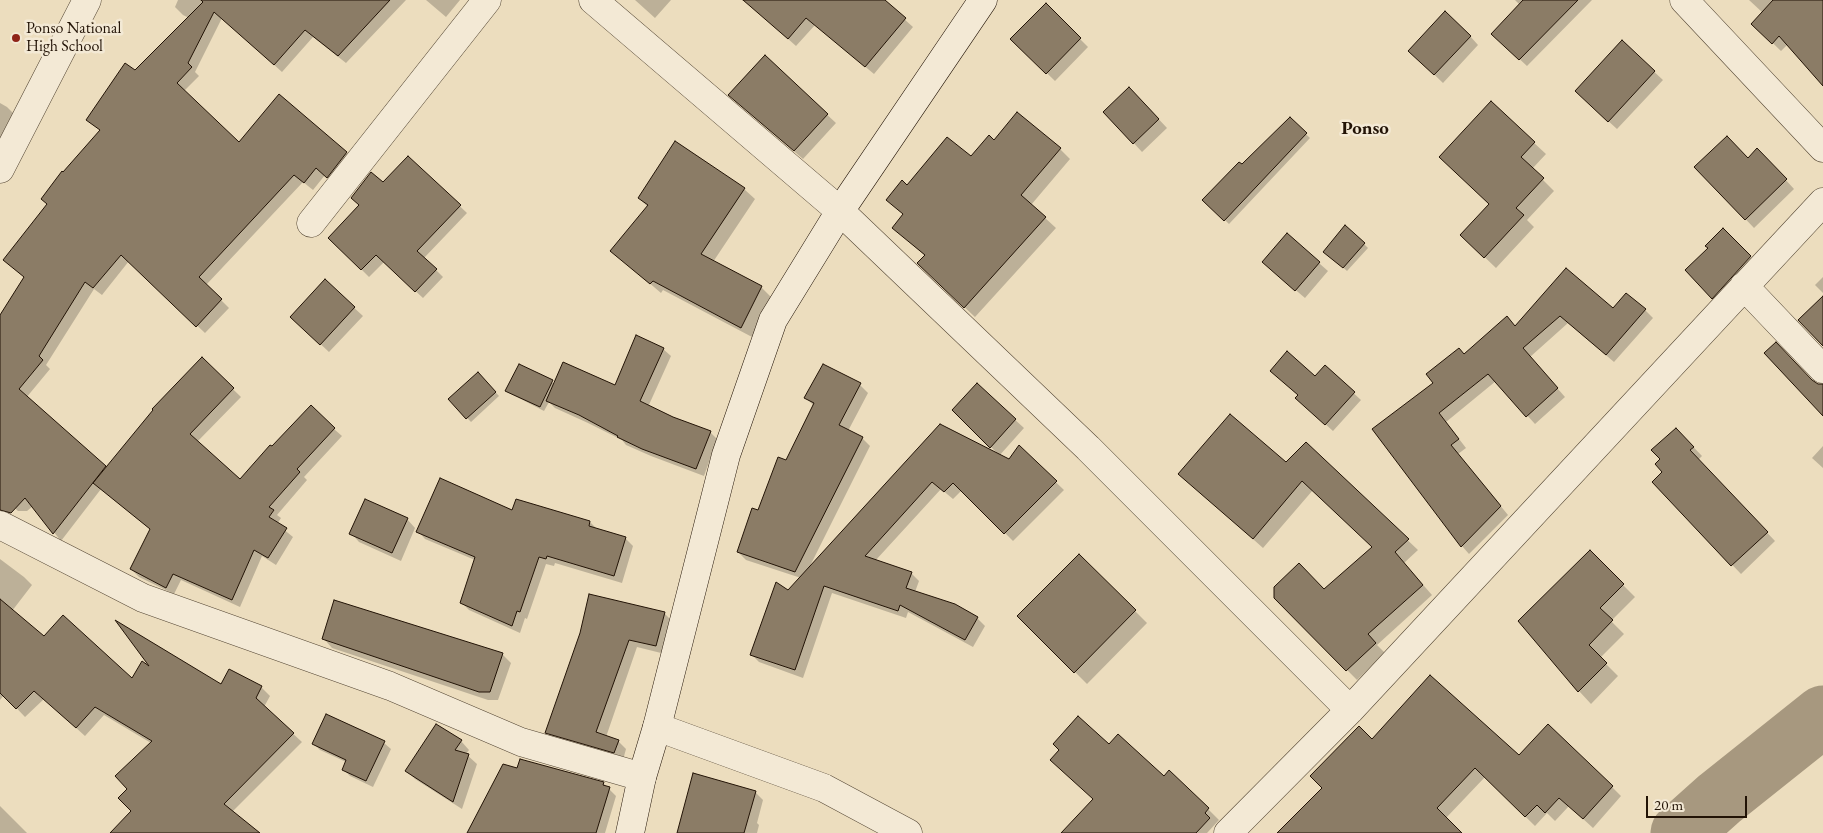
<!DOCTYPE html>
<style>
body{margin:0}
#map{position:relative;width:1823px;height:833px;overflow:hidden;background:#ecddbe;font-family:"EB Garamond",serif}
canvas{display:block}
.scale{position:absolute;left:1646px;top:796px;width:101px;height:22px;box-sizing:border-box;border:2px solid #221306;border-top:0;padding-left:6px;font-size:15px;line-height:18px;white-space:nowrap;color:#221306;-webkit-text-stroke:4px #f3e9d5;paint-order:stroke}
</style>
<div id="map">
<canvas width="1823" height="833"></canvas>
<div class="scale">20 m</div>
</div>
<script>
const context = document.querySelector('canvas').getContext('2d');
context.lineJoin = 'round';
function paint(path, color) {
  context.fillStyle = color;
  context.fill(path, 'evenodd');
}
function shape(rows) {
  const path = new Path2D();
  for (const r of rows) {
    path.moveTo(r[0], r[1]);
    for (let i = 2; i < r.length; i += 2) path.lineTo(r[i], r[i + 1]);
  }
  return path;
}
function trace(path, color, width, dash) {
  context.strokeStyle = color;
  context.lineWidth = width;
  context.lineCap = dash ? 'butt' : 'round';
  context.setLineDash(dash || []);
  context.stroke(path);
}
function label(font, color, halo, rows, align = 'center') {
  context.font = font + ' "EB Garamond",serif';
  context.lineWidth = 5;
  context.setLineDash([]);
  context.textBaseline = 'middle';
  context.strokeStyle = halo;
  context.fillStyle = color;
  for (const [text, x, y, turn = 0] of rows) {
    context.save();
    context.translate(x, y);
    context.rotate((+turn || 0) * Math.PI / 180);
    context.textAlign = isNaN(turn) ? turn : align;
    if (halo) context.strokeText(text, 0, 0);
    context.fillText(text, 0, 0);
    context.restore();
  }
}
const shadow = shape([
 [178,0,406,0,346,63,313,37,282,72,222,18,195,72,199,76,184,91,239,144,280,96,354,160,335,184,325,175,313,190,303,182,206,285,229,308,205,333,129,261,102,295,94,289,46,365,50,369,26,398,106,469,202,359,241,397,197,442,240,481,272,448,334,429,342,436,304,477,307,480,277,515,281,518,277,524,293,537,276,565,262,556,240,607,181,580,174,594,139,577,131,569,151,530,101,489,61,541,33,506,27,511,18,511,0,495,0,317,25,278,5,260,48,204,63,174,101,131,88,120,189,18,183,15,175,7],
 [426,0,460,0,446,17],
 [635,0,671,0,655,18],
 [758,0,883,0,913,27,874,74,815,25,796,46,760,14],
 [1515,0,1592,0,1527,66,1500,41,1520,5],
 [1749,0,1823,0,1823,84,1788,44,1781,51,1753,24,1763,13],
 [1046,5,1088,47,1055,81,1012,39],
 [1470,36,1478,45,1443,83,1418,59],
 [1622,42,1663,80,1617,129,1585,100],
 [765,57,836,123,803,159,738,103],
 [1138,97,1167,128,1142,152,1105,112],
 [0,103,7,107,15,115,0,148],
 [1491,103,1546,154,1532,169,1554,191,1527,220,1534,227,1496,268,1473,246,1490,204],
 [1290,119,1310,138,1229,224,1204,200,1242,166],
 [995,141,1060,149,1070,159,1031,205,1056,228,975,317,929,274,925,256,894,228,904,215,887,199,907,187,971,158],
 [408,157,467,213,424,258,443,277,423,298,384,262,369,277,330,238],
 [1766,158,1794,189,1754,228,1696,167,1748,159],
 [744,189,755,199,713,262,761,287,771,297,752,337,663,290,661,293,612,251,648,207,639,198],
 [1723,229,1754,261,1716,302,1687,270,1709,248],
 [1287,235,1328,271,1305,298,1272,270],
 [1364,244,1368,248,1347,271,1329,255],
 [1566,270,1613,310,1645,310,1653,318,1614,362,1568,323,1530,357,1565,397,1535,424,1496,381,1446,422,1466,448,1458,454,1508,515,1469,554,1462,546,1373,430,1435,383,1464,355,1516,327],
 [1823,277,1823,293,1815,285],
 [325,281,363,316,329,352,300,325],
 [663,349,671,356,648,407,710,432,717,439,704,476,651,456,626,445,622,440,588,423,555,408,549,402,544,411,511,394,507,390,519,366,555,384,615,387],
 [1325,367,1361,400,1333,431,1304,405,1315,378],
 [478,373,499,396,471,422,449,399],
 [860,385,868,393,848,431,862,438,870,446,809,568,940,425,998,454,954,410,977,385,1024,428,999,456,1009,461,1019,447,1064,490,1013,541,962,490,953,499,941,489,875,561,911,573,919,581,915,592,977,618,985,626,973,647,908,612,906,618,832,593,803,678,759,662,751,654,789,592,801,578,746,560,738,552,814,406,806,398],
 [1676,429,1702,456,1698,460,1775,541,1741,574,1653,482,1664,472,1662,459],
 [1306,444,1418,550,1404,563,1432,595,1377,645,1385,653,1357,680,1275,597,1324,591,1373,547,1313,490,1263,548,1180,474,1286,464],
 [1823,446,1823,468,1812,458],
 [513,512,590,522,597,529,625,538,633,546,622,583,555,563,554,566,546,564,527,619,525,618,520,633,469,610,461,602,475,560,425,539,418,531],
 [407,519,415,528,401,561,359,542,351,533],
 [1590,552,1635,597,1611,621,1624,634,1600,658,1618,676,1591,704,1579,691,1520,621],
 [1079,555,1147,623,1087,684,1019,616],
 [0,559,24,577,32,585,12,611,44,638,132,680,153,671,221,685,229,670,262,688,270,696,264,707,302,742,232,812,258,833,112,833,133,811,129,789,151,743,104,715,85,736,44,699,25,717,4,695,0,700],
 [664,613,672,621,665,654,637,647,606,737,618,741,626,749,623,760,555,741,547,732,582,633],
 [324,639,502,654,511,663,498,700,488,700,332,648],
 [1372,740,1519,757,1612,787,1621,796,1593,828,1569,806,1555,821,1547,813,1535,826,1485,777,1446,818,1461,833,1279,833],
 [461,741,469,750,466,754,477,764,462,809,415,779,407,771],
 [313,743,384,743,391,749,373,787,350,776,343,769,346,762,320,750],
 [1109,745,1164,777,1208,809,1219,820,1207,833,1082,833,1094,799],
 [518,770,603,783,616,796,605,833,468,833],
 [755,792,763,800,757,823,759,825,757,833,677,833],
 [0,806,27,833,0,833]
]);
const river = shape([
 [1681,833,1719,799,1823,716]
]);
const building = shape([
 [201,0,390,0,338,56,305,30,274,65,214,12,188,63,192,67,177,83,239,142,279,94,347,152,327,178,316,168,304,183,294,175,199,277,222,299,196,327,121,255,93,288,85,282,39,356,43,360,19,389,106,466,53,534,25,498,11,513,0,510,0,315,24,277,3,260,47,204,41,199,62,171,63,172,100,130,86,120,125,63,135,70,203,2,201,0],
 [743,0,885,0,906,18,865,67,806,18,788,39,743,0],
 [1523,0,1578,0,1519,60,1491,34,1523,0],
 [1773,0,1823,0,1823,86,1779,36,1772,44,1751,24,1773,0],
 [1046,3,1081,38,1046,74,1010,39,1046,3],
 [1445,11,1471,36,1434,75,1408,51,1445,11],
 [1622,40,1655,71,1608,122,1575,91,1622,40],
 [765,55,828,114,794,151,728,95,765,55],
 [1129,87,1159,119,1133,144,1103,112,1129,87],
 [1491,101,1535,142,1521,157,1544,178,1516,208,1524,215,1484,258,1460,235,1489,204,1439,157,1491,101],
 [1017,112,1061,148,1021,195,1046,217,964,308,917,263,925,255,892,228,903,214,886,200,902,180,907,185,947,137,971,156,989,135,994,140,1017,112],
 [1290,117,1307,133,1224,221,1202,200,1239,162,1242,164,1290,117],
 [1727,136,1748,158,1757,148,1787,179,1745,220,1694,167,1727,136],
 [675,141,745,188,701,254,762,286,741,328,653,281,650,284,610,251,648,205,638,198,675,141],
 [408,156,461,205,417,251,437,269,415,292,376,255,361,270,328,238,359,205,351,198,371,172,383,182,408,156],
 [1345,225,1365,243,1343,268,1323,252,1345,225],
 [1723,228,1751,256,1712,299,1685,270,1708,248,1705,246,1723,228],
 [1287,233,1320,262,1295,291,1262,262,1287,233],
 [1566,268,1613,308,1626,293,1646,309,1606,355,1560,316,1523,348,1558,388,1526,417,1488,374,1439,413,1459,439,1451,445,1501,506,1461,547,1372,429,1433,383,1426,374,1459,348,1464,354,1507,316,1515,326,1566,268],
 [325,279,355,307,320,345,290,317,325,279],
 [1823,296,1823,346,1798,320,1823,296],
 [636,335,664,348,640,401,673,417,711,431,696,469,642,449,617,437,618,436,579,415,546,401,563,362,615,385,636,335],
 [1776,342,1812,380,1818,384,1823,384,1823,416,1764,353,1776,342],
 [1287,351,1315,376,1325,365,1355,392,1325,425,1295,398,1298,395,1270,371,1287,351],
 [202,357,234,388,190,434,240,479,270,445,272,446,311,405,335,428,297,469,300,472,269,507,274,510,269,517,287,528,268,558,254,550,232,600,173,574,166,588,130,569,150,529,93,483,153,410,152,409,202,357],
 [519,364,553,380,540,407,505,391,519,364],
 [823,364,861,383,839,425,863,437,795,572,737,552,752,508,758,510,778,457,786,460,814,403,804,398,823,364],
 [478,372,496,392,466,419,448,399,478,372],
 [977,383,1016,419,990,448,952,410,977,383],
 [1230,414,1286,462,1306,442,1409,539,1395,552,1423,585,1368,634,1376,643,1346,671,1274,598,1274,587,1299,563,1324,589,1372,547,1302,481,1253,539,1178,474,1230,414],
 [940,424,1009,459,1019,445,1057,481,1004,534,953,483,944,492,932,482,865,556,912,572,906,588,955,604,978,617,965,640,900,605,898,611,824,586,795,670,750,655,776,582,788,590,940,424],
 [1676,428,1694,447,1690,450,1768,532,1731,566,1652,482,1662,472,1655,464,1660,459,1651,450,1676,428],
 [440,478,512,510,516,499,590,521,589,526,626,537,614,576,547,556,546,559,539,557,520,612,517,611,512,626,460,603,475,557,416,532,440,478],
 [365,499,408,518,392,553,349,534,365,499],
 [1590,550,1624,584,1600,608,1613,620,1589,645,1607,663,1578,692,1518,621,1590,550],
 [1079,554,1136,610,1074,673,1017,616,1079,554],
 [589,594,665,612,656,646,629,640,596,732,619,740,614,753,545,733,580,633,589,594],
 [0,599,44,636,63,615,132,678,142,661,149,666,115,620,221,684,229,669,262,686,256,698,294,733,224,804,260,833,110,833,131,811,118,798,127,789,115,776,152,741,95,707,76,728,34,691,16,709,0,693,0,599],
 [334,600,503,653,490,692,479,692,322,639,334,600],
 [1430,675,1519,755,1548,724,1613,786,1583,819,1559,798,1545,813,1537,805,1525,817,1475,768,1437,808,1462,833,1277,833,1322,788,1310,776,1359,726,1372,739,1430,675],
 [326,714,385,741,366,781,342,770,346,760,312,744,326,714],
 [1078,716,1109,744,1118,734,1164,776,1169,770,1209,808,1205,813,1210,818,1196,833,1061,833,1093,799,1050,760,1059,750,1053,744,1078,716],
 [436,724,462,740,455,750,469,754,453,802,405,771,436,724],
 [520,759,604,782,603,785,610,787,596,833,467,833,503,764,517,768,520,759],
 [693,773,756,791,744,833,677,833,693,773]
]);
const minor = shape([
 [593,0,840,211,1088,448,1350,710],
 [1684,0,1823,148],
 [0,169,87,0],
 [311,223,487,0],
 [1744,286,1823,369],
 [0,525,143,598,390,686,521,742,642,777],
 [657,727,824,788,908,833],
 [1228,833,1350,710,1823,202]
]);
const secondary = shape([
 [630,833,642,777,657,727,726,455,773,320,840,211,983,0]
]);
const markers = [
 [16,38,5,"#8f2418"]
];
const poiNames = [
 ["Ponso National",26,29],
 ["High School",26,47]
];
const quarterNames = [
 ["Ponso",1365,129]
];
paint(shadow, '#0003');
trace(river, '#a7987f', 61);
paint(building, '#8b7c66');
trace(building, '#221306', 1);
trace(minor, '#544634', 29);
trace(secondary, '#221306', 29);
trace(minor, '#f3e9d5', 28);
trace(secondary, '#f3e9d5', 28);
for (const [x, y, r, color] of markers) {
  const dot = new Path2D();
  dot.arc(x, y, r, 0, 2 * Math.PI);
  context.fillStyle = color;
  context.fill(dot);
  trace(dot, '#f3e9d5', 2);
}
label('16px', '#221306', '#f3e9d5', poiNames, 'left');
label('bold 19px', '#221306', '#f3e9d5', quarterNames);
</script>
